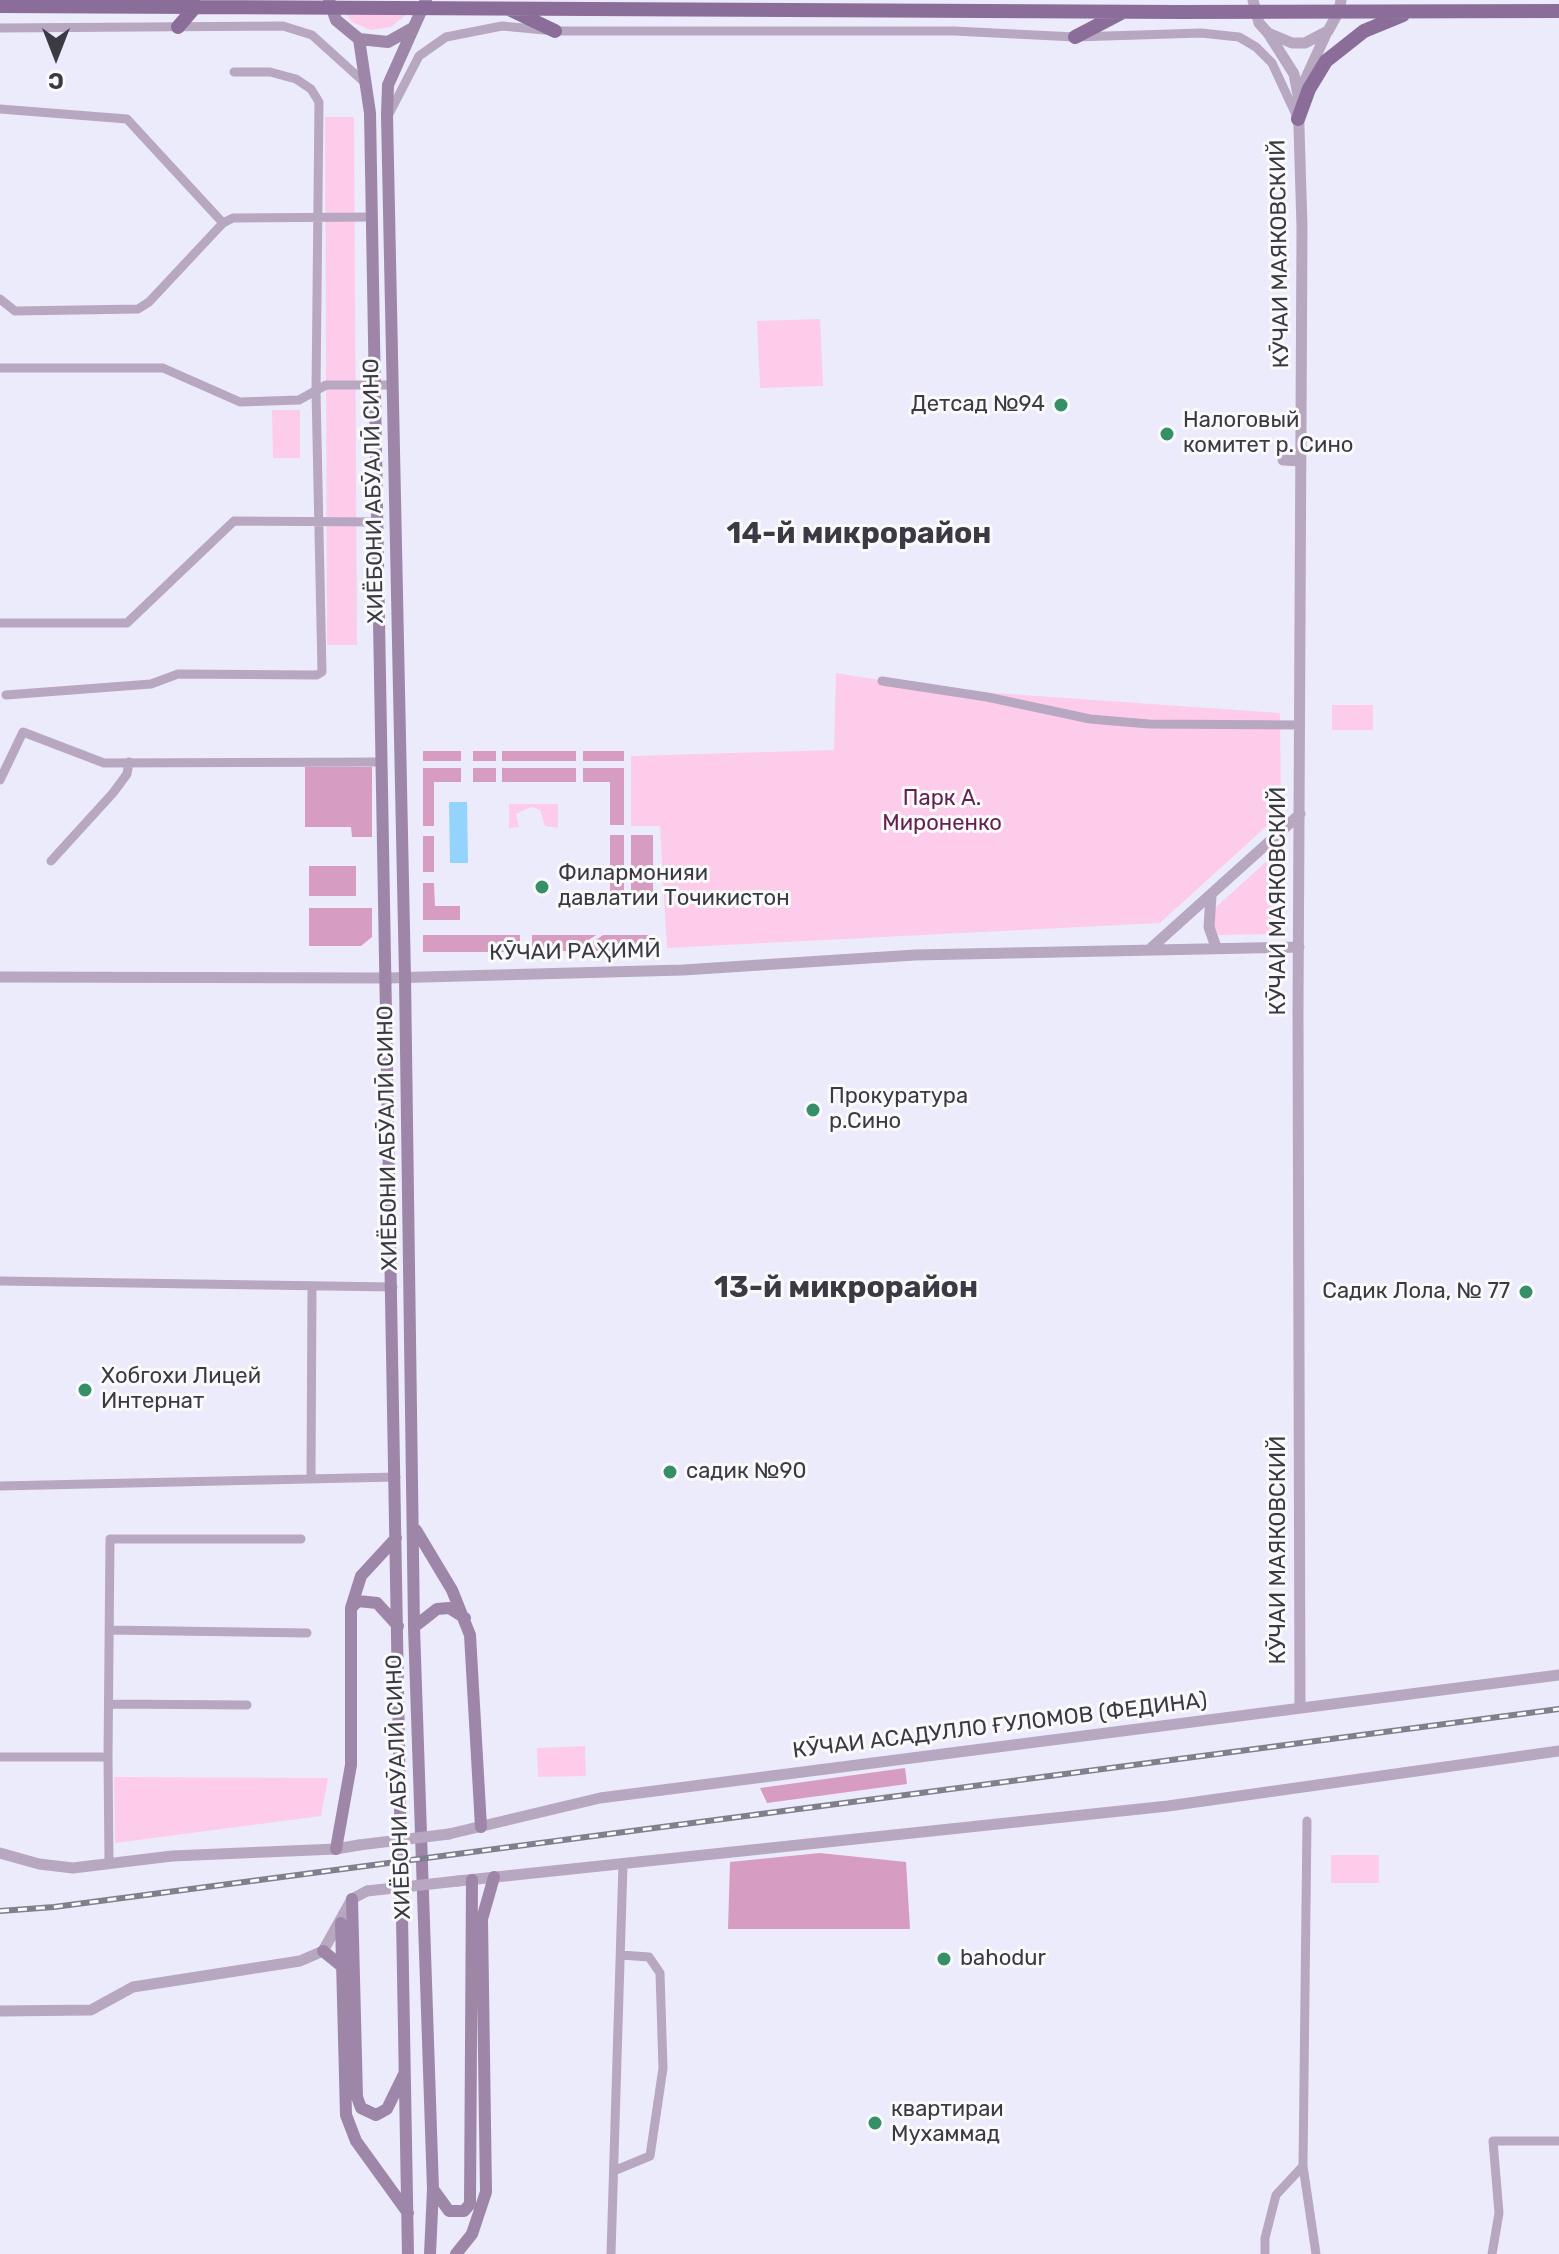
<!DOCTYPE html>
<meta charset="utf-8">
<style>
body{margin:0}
#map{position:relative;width:1559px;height:2254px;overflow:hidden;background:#ecebfc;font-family:Rubik,sans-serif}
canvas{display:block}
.north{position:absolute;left:16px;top:16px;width:80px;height:80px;-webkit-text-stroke:6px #fafafa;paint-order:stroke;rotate:180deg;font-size:22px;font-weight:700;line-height:32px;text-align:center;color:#3a3944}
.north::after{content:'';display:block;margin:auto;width:28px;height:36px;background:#3a3944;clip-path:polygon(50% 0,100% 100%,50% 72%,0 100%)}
</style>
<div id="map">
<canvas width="1559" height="2254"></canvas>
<div class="north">С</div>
</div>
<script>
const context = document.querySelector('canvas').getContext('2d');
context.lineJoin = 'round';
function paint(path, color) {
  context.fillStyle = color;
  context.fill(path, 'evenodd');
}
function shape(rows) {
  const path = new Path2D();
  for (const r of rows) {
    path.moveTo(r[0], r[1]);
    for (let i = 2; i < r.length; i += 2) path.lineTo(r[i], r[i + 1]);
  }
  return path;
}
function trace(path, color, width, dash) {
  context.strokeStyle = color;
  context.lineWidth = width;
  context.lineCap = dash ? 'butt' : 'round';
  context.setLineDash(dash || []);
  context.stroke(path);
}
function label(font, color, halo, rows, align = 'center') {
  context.font = font + ' Rubik,sans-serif';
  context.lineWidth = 6;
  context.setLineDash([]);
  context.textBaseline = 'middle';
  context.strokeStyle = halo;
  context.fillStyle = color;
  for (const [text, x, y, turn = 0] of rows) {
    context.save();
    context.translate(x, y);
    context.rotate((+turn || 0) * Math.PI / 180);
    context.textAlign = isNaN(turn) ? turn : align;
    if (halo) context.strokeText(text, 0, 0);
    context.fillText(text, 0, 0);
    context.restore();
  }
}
const green = shape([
 [346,14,407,14,391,27,371,30,352,22],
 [325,117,354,117,357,645,327,645],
 [820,319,823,386,760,388,757,321],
 [272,410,300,410,300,458,273,458],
 [836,673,938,689,1280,713,1281,813,1160,923,667,948,660,826,631,826,631,756,834,750],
 [1332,705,1373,705,1373,730,1332,730],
 [509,804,558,804,558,828,545,826,540,810,531,807,516,814,519,827,509,828],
 [1278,851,1275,934,1219,935,1211,928,1211,914,1217,906],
 [585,1746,586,1776,538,1777,537,1748],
 [114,1777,328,1778,321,1816,115,1843],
 [1331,1855,1379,1855,1379,1883,1331,1883]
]);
const forest = shape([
 [423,751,461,751,461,761,423,761],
 [473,751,496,751,496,761,473,761],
 [502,751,576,751,576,761,502,761],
 [583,751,624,751,624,761,583,761],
 [305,767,372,767,372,837,352,837,351,827,305,827],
 [423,768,461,768,461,782,434,782,434,826,423,826],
 [473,768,496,768,496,782,473,782],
 [502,768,576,768,576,782,502,782],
 [583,768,624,768,624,825,610,825,610,782,583,782],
 [610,835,624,835,624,893,610,893],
 [631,835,653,835,653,893,631,893],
 [423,836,434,836,434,872,423,872],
 [309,866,356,866,356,896,309,896],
 [423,883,434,883,435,906,460,906,460,920,423,920],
 [309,908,372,908,372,937,361,946,309,946],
 [423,935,520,935,520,952,423,952],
 [532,935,596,935,573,951,532,951],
 [603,935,653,935,653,951,580,951],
 [905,1768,907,1784,767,1803,760,1788],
 [820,1853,906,1862,910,1929,728,1929,730,1862]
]);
const water = shape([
 [449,802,467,802,468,863,450,863]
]);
const minor = shape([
 [0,28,283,26,312,35,364,82],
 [0,109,127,119,223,223],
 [389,114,419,56,446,37,502,26,555,31,954,31,1075,37,1201,33,1239,37,1256,47,1272,63,1298,119],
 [0,299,15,311,138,309,149,302,223,223,233,218,372,217],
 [0,368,163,368,240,402,299,400,326,385,392,385],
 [0,623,127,623,234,521,378,522],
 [882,681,987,697,1090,719,1149,724,1300,725],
 [6,695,151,684,178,674,317,675,322,672,316,391,319,102,311,89,296,79,270,72,234,72],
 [0,780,23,732,104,763,382,762],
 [51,861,113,793,127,774,129,762],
 [0,1281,393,1287],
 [311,1476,312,1286],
 [0,1486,396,1477],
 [109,1630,307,1633],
 [109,1704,247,1705],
 [0,1757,108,1757,110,1539,301,1539],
 [108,1757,109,1864],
 [1303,2166,1316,2254],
 [616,2170,650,2156,663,2068,660,1973,649,1957,621,1955],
 [611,2254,623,1864],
 [1265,2254,1265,2238,1276,2195,1303,2166,1307,1821],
 [1492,2254,1499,2213,1493,2141,1559,2141]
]);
const tertiary = shape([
 [1253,0,1259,23,1268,33,1292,43,1305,43,1328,31,1339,11,1341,0],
 [1268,33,1294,74,1298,95,1302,227,1298,1013,1300,1708],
 [1300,91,1326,34],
 [1283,460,1301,461],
 [1211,896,1209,927,1216,947],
 [1150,949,1300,814],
 [0,977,387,978,683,970,915,955,1299,947],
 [449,1834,600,1798,1559,1675],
 [0,1853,39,1864,73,1868,172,1856,336,1849,359,1845],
 [458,1881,1168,1806,1559,1751],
 [0,2011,91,2010,133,1987,300,1961,323,1951,352,1899,367,1891]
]);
const secondary = shape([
 [329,0,336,20,359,39,388,42,411,29],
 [426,0,388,85,387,115,405,977,414,1627,433,2189,430,2254],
 [359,39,370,113,408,2254],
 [416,1530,452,1590,470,1635,481,1827],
 [351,1608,358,1601,377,1603,398,1626],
 [414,1627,437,1609,449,1608,465,1618],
 [336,1849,351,1765,351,1608,361,1576,396,1538],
 [352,1899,357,2097,361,2108,376,2115,387,2109,404,2074],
 [341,1923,346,2115,356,2141,408,2213],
 [323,1951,344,1968],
 [433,2189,449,2211,464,2211,470,2204,472,1880],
 [456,2254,472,2234,486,2192,482,1919,494,1877]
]);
const primary = shape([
 [0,6,1180,12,1559,11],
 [511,10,555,31],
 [178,27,196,6],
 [1075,37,1121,13],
 [1298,119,1309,89,1326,61,1364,31,1403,15]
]);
const rail = shape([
 [0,1911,54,1907,1559,1709]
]);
const tertiaryBridge = shape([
 [359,1845,449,1834],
 [367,1891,458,1881]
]);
const markers = [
 [1061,405,8,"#359067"],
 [1167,434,8,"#359067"],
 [542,887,8,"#359067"],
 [813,1110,8,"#359067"],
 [1526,1292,8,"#359067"],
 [85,1390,8,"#359067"],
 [670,1472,8,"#359067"],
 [944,1959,8,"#359067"],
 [875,2123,8,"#359067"]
];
const streetNames = [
 ["КӮЧАИ МАЯКОВСКИЙ",1280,254,-91],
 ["ХИЁБОНИ АБӮАЛӢ СИНО",374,491,-91],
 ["КӮЧАИ МАЯКОВСКИЙ",1279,901,-90],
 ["КӮЧАИ РАҲИМӢ",575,952,-1],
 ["ХИЁБОНИ АБӮАЛӢ СИНО",388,1138,-91],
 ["КӮЧАИ МАЯКОВСКИЙ",1279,1550,-90],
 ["КӮЧАИ АСАДУЛЛО ҒУЛОМОВ (ФЕДИНА)",1000,1726,-7],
 ["ХИЁБОНИ АБӮАЛӢ СИНО",399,1787,-92]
];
const poiNames = [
 ["Детсад №94",1045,405,"right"],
 ["Налоговый",1183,421],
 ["комитет р. Сино",1183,446],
 ["Филармонияи",558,874],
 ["давлатии Точикистон",558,899],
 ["Прокуратура",829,1097],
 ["р.Сино",829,1122],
 ["Садик Лола, № 77",1510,1292,"right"],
 ["Хобгохи Лицей",101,1377],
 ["Интернат",101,1402],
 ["садик №90",686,1472],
 ["bahodur",960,1959],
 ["квартираи",891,2110],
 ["Мухаммад",891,2135]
];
const parkNames = [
 ["Парк А.",942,799],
 ["Мироненко",942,824]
];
const districtNames = [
 ["14-й микрорайон",859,534],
 ["13-й микрорайон",846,1288]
];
paint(green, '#fdcceb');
paint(forest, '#d79cc2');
paint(water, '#93d3fc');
trace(minor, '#b8a7c0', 9);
trace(tertiary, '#b8a7c0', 11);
trace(secondary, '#9e86a9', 12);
trace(primary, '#8b6d99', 14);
trace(rail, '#807f8d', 6);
trace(rail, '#fafafa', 3, [9]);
trace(tertiaryBridge, '#b8a7c0', 11);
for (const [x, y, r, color] of markers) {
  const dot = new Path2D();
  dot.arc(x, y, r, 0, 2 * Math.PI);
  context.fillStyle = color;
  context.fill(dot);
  trace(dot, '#fafafa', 3);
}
label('22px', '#3a3944', '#fafafa', streetNames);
label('22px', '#3a3944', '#fafafa', poiNames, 'left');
label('22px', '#652052', '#fafafa', parkNames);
label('bold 30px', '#3a3944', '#fafafa', districtNames);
</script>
